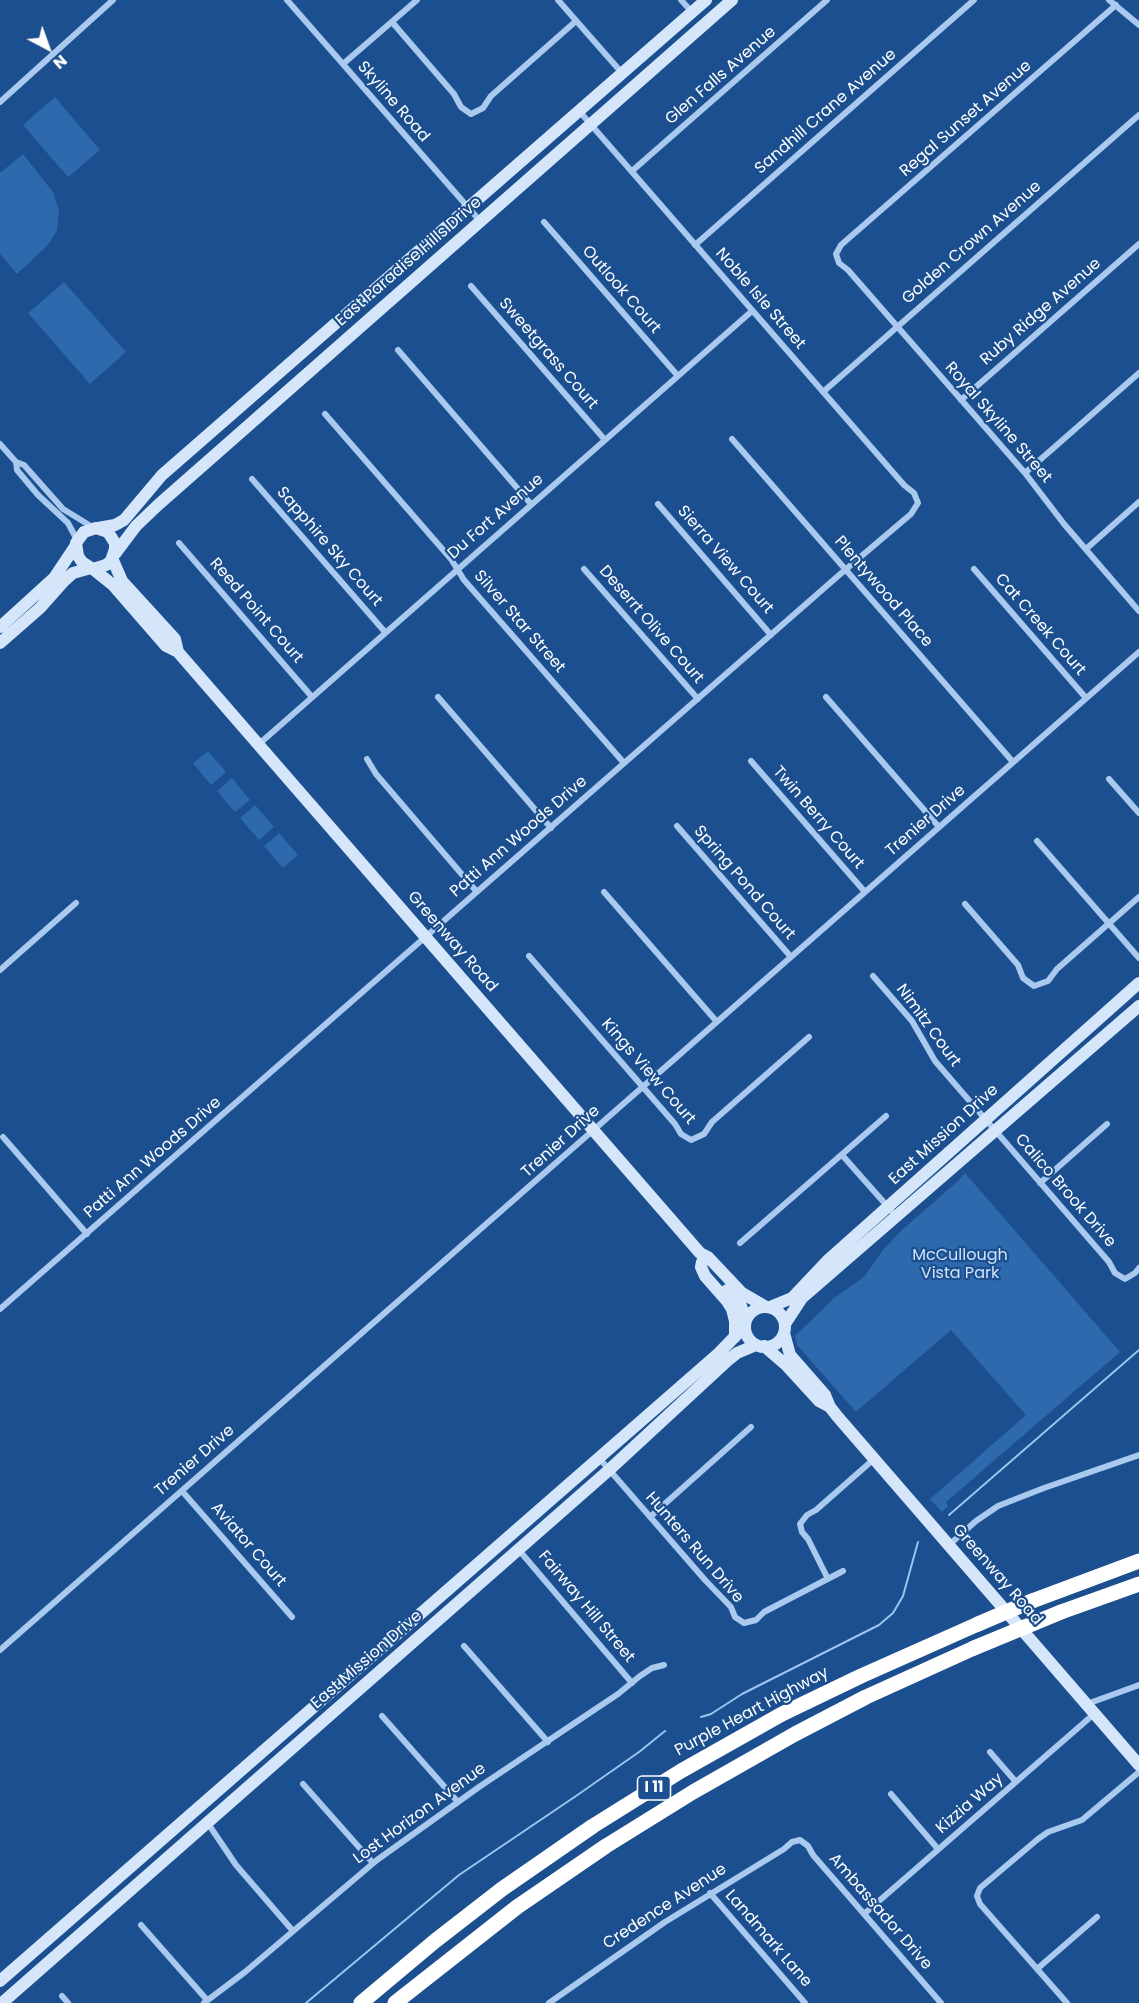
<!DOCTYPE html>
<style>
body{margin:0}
#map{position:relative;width:1139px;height:2003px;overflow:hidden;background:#1b4f8f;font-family:Poppins,sans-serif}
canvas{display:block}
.north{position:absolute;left:18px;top:18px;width:60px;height:60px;-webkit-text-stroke:4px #1b4f8f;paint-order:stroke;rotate:139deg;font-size:16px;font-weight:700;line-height:24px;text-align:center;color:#fff}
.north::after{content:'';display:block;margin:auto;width:21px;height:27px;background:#fff;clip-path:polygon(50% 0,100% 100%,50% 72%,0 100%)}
</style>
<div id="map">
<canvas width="1139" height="2003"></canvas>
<div class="north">N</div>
</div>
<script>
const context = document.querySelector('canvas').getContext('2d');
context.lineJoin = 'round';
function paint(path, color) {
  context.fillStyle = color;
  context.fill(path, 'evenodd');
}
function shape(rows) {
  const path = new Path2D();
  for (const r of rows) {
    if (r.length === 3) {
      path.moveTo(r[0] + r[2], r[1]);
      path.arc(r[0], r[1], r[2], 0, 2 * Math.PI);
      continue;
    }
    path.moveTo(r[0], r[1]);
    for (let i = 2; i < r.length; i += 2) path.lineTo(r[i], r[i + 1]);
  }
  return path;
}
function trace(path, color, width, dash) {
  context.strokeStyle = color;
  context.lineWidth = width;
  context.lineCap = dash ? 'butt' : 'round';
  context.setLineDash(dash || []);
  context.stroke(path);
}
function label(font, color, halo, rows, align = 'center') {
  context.font = font + ' Poppins,sans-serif';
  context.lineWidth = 4.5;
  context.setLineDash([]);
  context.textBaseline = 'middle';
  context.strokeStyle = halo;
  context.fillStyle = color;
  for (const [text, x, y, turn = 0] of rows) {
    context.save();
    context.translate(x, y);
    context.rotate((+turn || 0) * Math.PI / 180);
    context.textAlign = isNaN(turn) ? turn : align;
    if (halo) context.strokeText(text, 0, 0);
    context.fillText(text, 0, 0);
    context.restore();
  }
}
const green = shape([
 [55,97,100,150,68,177,23,125],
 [23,154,53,192,59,211,57,231,47,246,17,274,0,254,0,173],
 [64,282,126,352,90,384,28,313],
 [208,751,226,772,211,785,193,763],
 [232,778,250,800,235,812,217,791],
 [255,805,274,827,259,840,240,818],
 [279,833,298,855,283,868,264,846],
 [965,1173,1120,1352,946,1502,948,1506,942,1512,930,1499,1026,1415,951,1330,856,1412,797,1345,795,1336,834,1298,864,1277,883,1250,903,1229,957,1182]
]);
const stream = shape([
 [949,1515,1139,1350],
 [701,1717,711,1714,742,1694,879,1625,893,1613,903,1596,918,1542],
 [306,2003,459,1875,576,1796,639,1752,665,1731]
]);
const street = shape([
 [287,0,480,221],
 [558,0,622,73],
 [681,0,692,12],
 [1109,0,1139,25],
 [1116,5,841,245,836,254,839,263,848,270,1025,473,1064,524,1139,611],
 [392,22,454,94,461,107,471,114,483,108,491,96,576,21],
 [343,64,417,0],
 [0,102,113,0],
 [632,171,827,0],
 [544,222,678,376],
 [695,245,974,0],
 [471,286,605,440],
 [398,350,531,504],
 [823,392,1139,115],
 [961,400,1139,244],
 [325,414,451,559,464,580,624,763],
 [732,439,1013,762],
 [0,444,16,462,24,465,63,509,94,528],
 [16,462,17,470,38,495,68,523,77,540],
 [1025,473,1139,373],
 [252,479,385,632],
 [658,504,771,635],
 [179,543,312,697],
 [1086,549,1139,502],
 [584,569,698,699],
 [974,569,1086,698],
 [438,697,551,828],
 [826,697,939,827],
 [259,744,752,311],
 [367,759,376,774,477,892],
 [751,761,865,892],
 [1109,779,1139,813],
 [677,826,791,957],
 [1037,841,1139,958],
 [604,892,717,1022],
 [965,904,1018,965,1023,978,1034,986,1048,981,1057,969,1139,897],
 [529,956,675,1124,681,1134,691,1140,704,1134,712,1122,809,1037],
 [0,970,76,903],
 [873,976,912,1021,935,1061,1109,1262,1115,1273,1125,1279,1135,1273,1139,1268],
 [3,1137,87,1234],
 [842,1155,896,1216],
 [1040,1183,1107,1124],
 [740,1243,886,1116],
 [0,1309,838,576,911,514,918,503,914,493,904,485,580,112],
 [599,1458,705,1580,731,1607,735,1617,744,1623,756,1620,764,1612,843,1571],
 [182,1491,292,1617],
 [650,1517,751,1427],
 [949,1545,976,1521,998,1506,1044,1488,1139,1455],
 [518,1549,632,1683],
 [828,1579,808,1539,802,1532,800,1524,807,1515,816,1510,874,1459],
 [464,1646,548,1742],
 [0,1650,1139,652],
 [1087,1704,1139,1685],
 [382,1716,458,1802],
 [990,1752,1016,1782],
 [303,1784,373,1863],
 [891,1794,938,1849],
 [207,1822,236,1865,293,1931],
 [710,1893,805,2003],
 [864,1914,1094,1714],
 [141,1925,207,2000],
 [1037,1969,1097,1917],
 [62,1996,68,2003],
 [204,2003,245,1972,377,1860,479,1787,618,1694,640,1676,652,1668,664,1665],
 [549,2003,665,1922,784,1849,792,1842,800,1840,808,1846,813,1855,941,2003],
 [1067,2003,980,1904,977,1896,980,1888,1038,1839,1048,1832,1082,1820,1139,1772]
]);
const secondary = shape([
 [98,528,115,525,124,520,162,475,706,0],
 [115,554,136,526,158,505,732,0],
 [112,558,122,581,175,639,178,652],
 [93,569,106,565,111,561,115,549,115,543,108,532,96,528,84,532,76,543,78,556,82,562,93,569,113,585,166,646,178,652,700,1253,708,1257,742,1293,766,1307],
 [0,627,54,578,76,545],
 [0,643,40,608,64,581,73,573,91,568],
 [702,1262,701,1267,705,1276,727,1301,732,1309,735,1321,735,1337],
 [727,1290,740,1303,746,1320],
 [770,1307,792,1298,827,1261,1139,983],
 [765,1327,20],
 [785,1324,802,1298,1139,1006],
 [784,1333,790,1355,825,1395,830,1407,837,1416,1139,1765],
 [764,1346,786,1365,819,1401,830,1407],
 [0,1981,719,1353,745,1326],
 [2,2003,609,1470,727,1361,737,1353,756,1345]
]);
const highway = shape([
 [1032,1601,1139,1561],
 [1061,1612,1139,1584],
 [361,2003,435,1941,502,1889,593,1826,681,1771,782,1714,861,1676,978,1624],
 [395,2003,517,1907,606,1846,693,1792,795,1734,866,1697,974,1648]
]);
const highwayBridge = shape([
 [978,1624,1032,1601],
 [974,1648,1061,1612]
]);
const shields = [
 [654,1788,33]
];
const shieldNames = [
 ["I 11",654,1788]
];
const streetNames = [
 ["Glen Falls Avenue",721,76,-41],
 ["Skyline Road",393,102,49],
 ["Sandhill Crane Avenue",826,112,-41],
 ["Regal Sunset Avenue",966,119,-41],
 ["Golden Crown Avenue",972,243,-41],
 ["East Paradise Hills Drive",409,262,-41],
 ["Outlook Court",621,290,49],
 ["Noble Isle Street",760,299,49],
 ["Ruby Ridge Avenue",1041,312,-41],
 ["Sweetgrass Court",548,354,49],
 ["Royal Skyline Street",998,423,49],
 ["Du Fort Avenue",496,517,-41],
 ["Sapphire Sky Court",329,547,49],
 ["Sierra View Court",725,560,49],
 ["Plentywood Place",883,592,49],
 ["Reed Point Court",256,611,49],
 ["Silver Star Street",519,622,49],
 ["Deserrt Olive Court",651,625,49],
 ["Cat Creek Court",1040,625,49],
 ["Twin Berry Court",818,818,49],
 ["Trenier Drive",926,821,-41],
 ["Patti Ann Woods Drive",519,837,-41],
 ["Spring Pond Court",744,883,49],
 ["Greenway Road",452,942,49],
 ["Nimitz Court",928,1026,54],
 ["Kings View Court",648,1072,49],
 ["East Mission Drive",944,1135,-42],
 ["Trenier Drive",561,1142,-42],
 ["Patti Ann Woods Drive",153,1158,-41],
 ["Calico Brook Drive",1065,1191,49],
 ["Trenier Drive",195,1461,-41],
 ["Aviator Court",248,1545,49],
 ["Hunters Run Drive",694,1548,49],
 ["Greenway Road",997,1575,49],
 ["Fairway Hill Street",586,1607,50],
 ["East Mission Drive",367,1660,-41],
 ["Purple Heart Highway",752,1712,-28],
 ["Kizzia Way",970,1804,-41],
 ["Lost Horizon Avenue",420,1814,-36],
 ["Credence Avenue",665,1907,-33],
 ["Ambassador Drive",880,1912,49],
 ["Landmark Lane",768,1939,49]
];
const parkNames = [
 ["McCullough",960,1256],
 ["Vista Park",960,1274]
];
paint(green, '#2e69ad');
trace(stream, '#9cc4f0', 2);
trace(street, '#a9c9ee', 6);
trace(secondary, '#d6e6fa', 12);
trace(highway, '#fff', 15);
trace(highwayBridge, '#fff', 15);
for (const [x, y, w] of shields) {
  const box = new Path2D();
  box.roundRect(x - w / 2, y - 12, w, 24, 4.5);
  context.fillStyle = '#1b4f8f';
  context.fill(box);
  trace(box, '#fff', 1.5);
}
label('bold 15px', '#fff', null, shieldNames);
label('16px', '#fff', '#1b4f8f', streetNames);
label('16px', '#cfe3fa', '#1b4f8f', parkNames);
</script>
